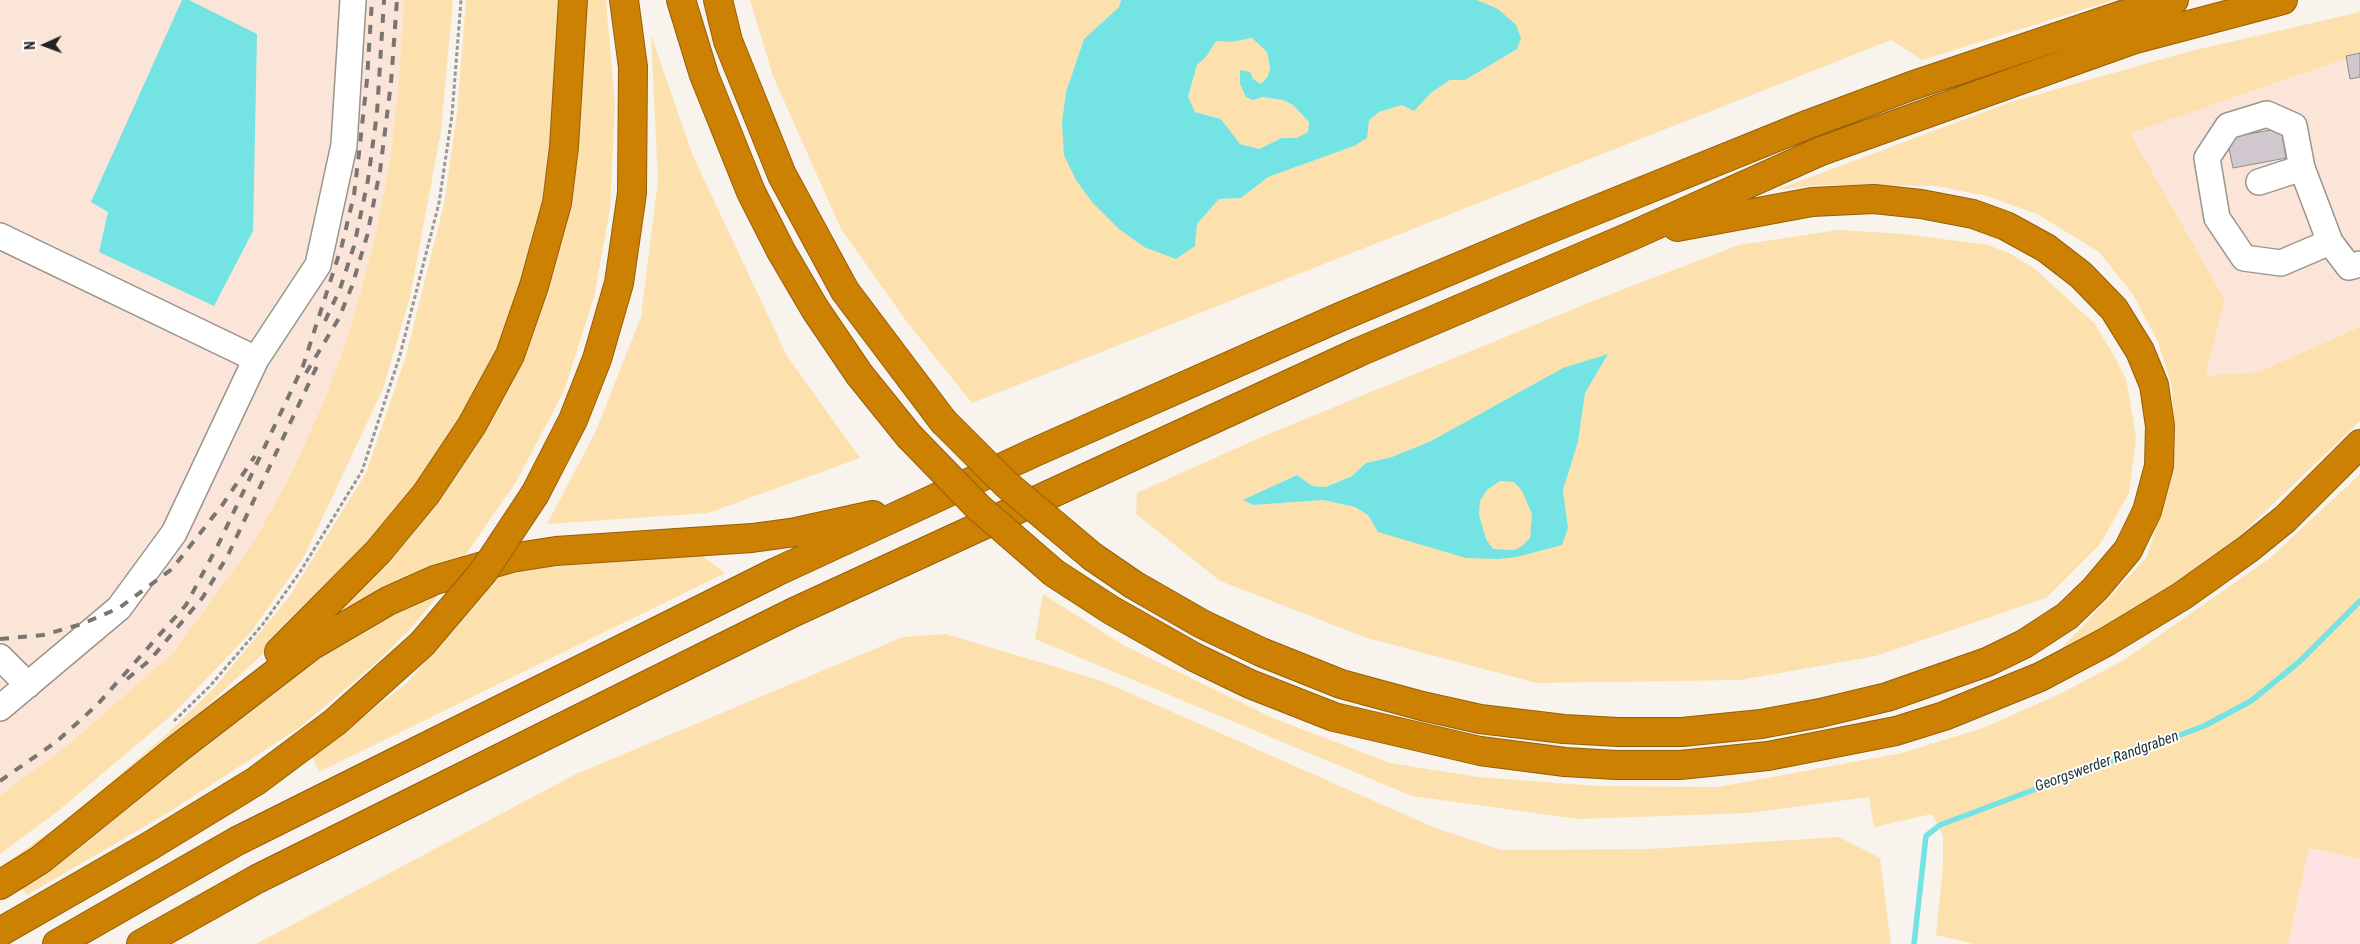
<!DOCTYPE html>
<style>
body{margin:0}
#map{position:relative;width:2360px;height:944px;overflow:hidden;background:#f8f3ec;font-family:"Roboto Condensed",sans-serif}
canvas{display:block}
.north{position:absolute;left:20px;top:20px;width:50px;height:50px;-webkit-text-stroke:4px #fff;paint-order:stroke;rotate:268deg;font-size:14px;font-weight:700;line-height:20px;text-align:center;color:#252321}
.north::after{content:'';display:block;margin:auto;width:18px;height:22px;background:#252321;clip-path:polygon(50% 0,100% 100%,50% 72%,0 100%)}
</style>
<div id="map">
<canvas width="2360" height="944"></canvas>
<div class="north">N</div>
</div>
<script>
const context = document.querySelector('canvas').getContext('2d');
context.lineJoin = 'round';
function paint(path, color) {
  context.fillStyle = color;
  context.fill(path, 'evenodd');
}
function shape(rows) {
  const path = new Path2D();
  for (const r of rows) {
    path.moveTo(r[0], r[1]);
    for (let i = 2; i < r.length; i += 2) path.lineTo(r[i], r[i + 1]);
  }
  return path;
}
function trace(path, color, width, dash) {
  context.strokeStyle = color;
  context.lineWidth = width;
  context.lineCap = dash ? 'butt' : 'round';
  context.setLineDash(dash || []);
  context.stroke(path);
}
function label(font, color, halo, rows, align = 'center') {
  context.font = font + ' "Roboto Condensed",sans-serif';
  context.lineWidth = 4;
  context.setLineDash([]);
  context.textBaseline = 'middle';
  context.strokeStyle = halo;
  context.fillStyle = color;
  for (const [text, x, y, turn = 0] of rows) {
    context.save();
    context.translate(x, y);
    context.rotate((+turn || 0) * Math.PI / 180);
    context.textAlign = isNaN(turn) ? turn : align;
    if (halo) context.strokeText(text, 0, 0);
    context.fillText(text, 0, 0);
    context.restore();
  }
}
const commercial = shape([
 [2309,848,2360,859,2360,944,2288,944]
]);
const industrial = shape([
 [0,0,404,0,399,78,391,153,377,229,355,313,329,390,292,472,255,540,174,652,67,746,0,795],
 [2360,54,2360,327,2258,372,2204,376,2225,300,2130,133]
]);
const green = shape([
 [404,0,453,0,441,131,410,297,383,389,304,557,251,632,173,714,58,811,0,854,0,795,67,746,174,652,255,540,292,472,329,390,355,313,377,229,391,153,399,78],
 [466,0,560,0,554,118,542,201,521,289,497,349,462,419,429,471,381,534,283,635,167,743,60,831,0,874,0,867,64,822,165,736,214,688,289,597,366,473,406,356,444,204,457,114],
 [580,0,606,0,615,105,610,209,594,297,564,391,516,482,464,557,414,575,364,598,324,625,515,360],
 [750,0,1121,0,1119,7,1084,39,1066,92,1062,122,1195,246,1197,224,1219,199,1241,198,1268,177,1354,146,1369,120,1379,112,1402,105,1415,110,1432,92,1450,80,1465,80,1483,3,1477,0,2114,0,1922,60,1891,40,972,403,907,322,841,229,773,76],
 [2360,12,2360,54,2130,133,2225,300,2205,376,2258,372,2360,327,2360,421,2234,541,2143,606,2060,650,2147,557,2174,466,2172,387,2158,342,2132,293,2099,252,2037,214,1987,196,1936,186,1820,185,1776,190,2011,102,2187,52],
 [651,35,693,156,787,356,860,458,708,513,547,524,595,433,641,317,658,181],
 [1252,38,1267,52,1270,68,1268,76,1261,84,1253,79,1253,100,1262,97,1283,100,1293,105,1309,122,1308,132,1296,138,1282,138,1259,149,1240,144,1221,119,1195,112,1188,97,1197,65,1206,57,1216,41,1231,42],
 [1838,230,1905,234,1988,245,2009,253,2035,269,2095,324,2113,354,2126,379,2136,438,2129,493,2100,544,2046,598,1876,656,1740,680,1537,683,1367,638,1220,581,1136,514,1137,493,1266,435,1598,299,1739,245],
 [1608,354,1585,393,1578,442,1563,490,1568,528,1562,545,1517,557,1378,532,1368,515,1355,507,1323,500,1253,505,1244,501,1296,475,1312,486,1326,487,1352,476,1367,463,1392,457,1431,441,1532,385],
 [2360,474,2360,859,2309,848,2288,944,1975,944,1936,935,1943,865,1943,836,1932,814,1874,827,1869,797,1749,813,1578,819,1412,796,1035,639,1043,594,1123,645,1273,718,1390,763,1478,777,1597,786,1718,787,1902,753,1983,728,2060,694,2124,660,2270,558],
 [1500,481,1514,482,1522,491,1532,514,1530,538,1522,547,1514,550,1493,549,1486,539,1479,513,1480,501,1487,490],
 [701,555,725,573,319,772,312,756,407,683,502,571],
 [446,586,410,629,376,663,299,728,166,814,27,895,22,887,305,660],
 [946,634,1102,681,1433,827,1501,850,1649,849,1839,837,1880,858,1891,944,256,944,576,774,903,637]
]);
const water = shape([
 [182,0,189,0,257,34,253,231,214,306,99,252,108,212,91,202],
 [1121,0,1477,0,1498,9,1516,25,1521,38,1517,49,1465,80,1450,80,1432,92,1414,111,1402,105,1379,112,1369,120,1367,138,1354,146,1268,177,1241,198,1219,199,1197,224,1195,246,1176,259,1144,247,1119,229,1092,202,1076,180,1064,155,1062,122,1066,92,1084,39,1119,7],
 [1252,38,1267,52,1270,68,1268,76,1261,84,1253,79,1250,72,1240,70,1240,84,1246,97,1253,100,1262,97,1283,100,1293,105,1309,122,1308,132,1296,138,1282,138,1259,149,1240,144,1221,119,1195,112,1188,97,1197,65,1206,57,1216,41,1231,42],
 [1608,354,1585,393,1578,442,1563,490,1568,528,1562,545,1517,557,1498,559,1466,558,1378,532,1368,515,1355,507,1323,500,1253,505,1243,500,1297,475,1312,486,1326,487,1352,476,1366,463,1392,457,1431,441,1563,368],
 [1500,481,1514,482,1522,491,1532,514,1530,538,1522,546,1514,550,1493,549,1486,539,1479,514,1480,501,1487,490]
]);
const stream = shape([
 [1914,944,1926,836,1940,825,2204,726,2251,701,2299,662,2360,601]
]);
const building = shape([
 [2360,53,2360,77,2350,79,2346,56,2360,53],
 [2281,128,2286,158,2233,168,2227,138,2281,128]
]);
const path = shape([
 [174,721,210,686,263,624,300,572,362,471,400,355,439,203,452,115,461,0]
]);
const minor = shape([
 [2302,168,2330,242],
 [2259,182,2302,168,2294,126,2267,114,2228,126,2207,158,2217,218,2244,258,2281,263,2330,242,2349,267,2360,264],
 [0,236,256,359],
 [0,657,28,685],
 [0,708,119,608,174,533,256,359,318,265,344,145,353,0]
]);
const highway = shape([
 [681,0,704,75,751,192,781,251,815,309,859,374,909,436],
 [718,0,728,41,782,175,845,291,943,421],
 [535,494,573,420,597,359,619,283,632,193,633,67,624,0],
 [1093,557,1134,585,1202,624,1261,652,1341,684,1422,706,1480,719,1564,729,1618,732,1682,732,1761,724,1820,713,1887,697,1987,662,2024,644,2067,616,2095,589,2128,550,2147,511,2159,466,2160,426,2154,385,2140,351,2114,309,2081,275,2046,248,2006,226,1973,214,1921,204,1874,199,1812,202,1677,227],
 [1054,573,1111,610,1194,657,1250,684,1334,717,1480,751,1565,762,1616,765,1680,765,1768,756,1896,731,1944,716,2040,677,2106,642,2182,596,2248,549,2285,519,2360,444],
 [279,652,378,552,426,494,472,425,510,355,534,286,557,203,564,147,573,0],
 [0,885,40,860,176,750,311,646,388,601,435,580,511,558,556,551,752,538,796,532,873,515],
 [0,932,148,847,256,781,335,722,422,644],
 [57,944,237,841,776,572,1033,453,1340,317,1539,233,1809,124,1911,86,2122,15,2174,0],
 [141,944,257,879,792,613,1359,352,1629,237,1821,151,2132,40,2283,0]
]);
const rail = shape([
 [325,321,340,289,354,246,368,180,377,113,384,0],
 [306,373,339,318,352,286,367,236,380,171,391,83,397,0],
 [0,639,43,635,82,624,119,608,172,569,223,504,255,456],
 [127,679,150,660,203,597,228,555,317,366],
 [0,781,56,742,97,705,186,605,219,543,303,366,342,245,354,195,359,153,367,80,372,0]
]);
const highwayBridge = shape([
 [943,421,1006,484,1093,557],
 [909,436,978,507,1054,573],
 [422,644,484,571,535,494]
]);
const waterNames = [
 ["Georgswerder Randgraben",2107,762,-20]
];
paint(commercial, '#fee3e2');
paint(industrial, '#fbe5d8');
paint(green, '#fce1ae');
paint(water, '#73e3e4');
trace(stream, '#73e3e4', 5.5);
paint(building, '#d0c8ce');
trace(building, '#928b90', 1);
trace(minor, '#99958e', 28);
trace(highway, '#92600d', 30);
trace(path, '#9b9793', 3, [4, 2.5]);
trace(minor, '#fff', 25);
trace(highway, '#cd8102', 28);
trace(rail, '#797672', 4, [9, 9]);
trace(highwayBridge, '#92600d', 30, []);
trace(highwayBridge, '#cd8102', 28);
label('italic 15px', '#1d3131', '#fff', waterNames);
</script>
